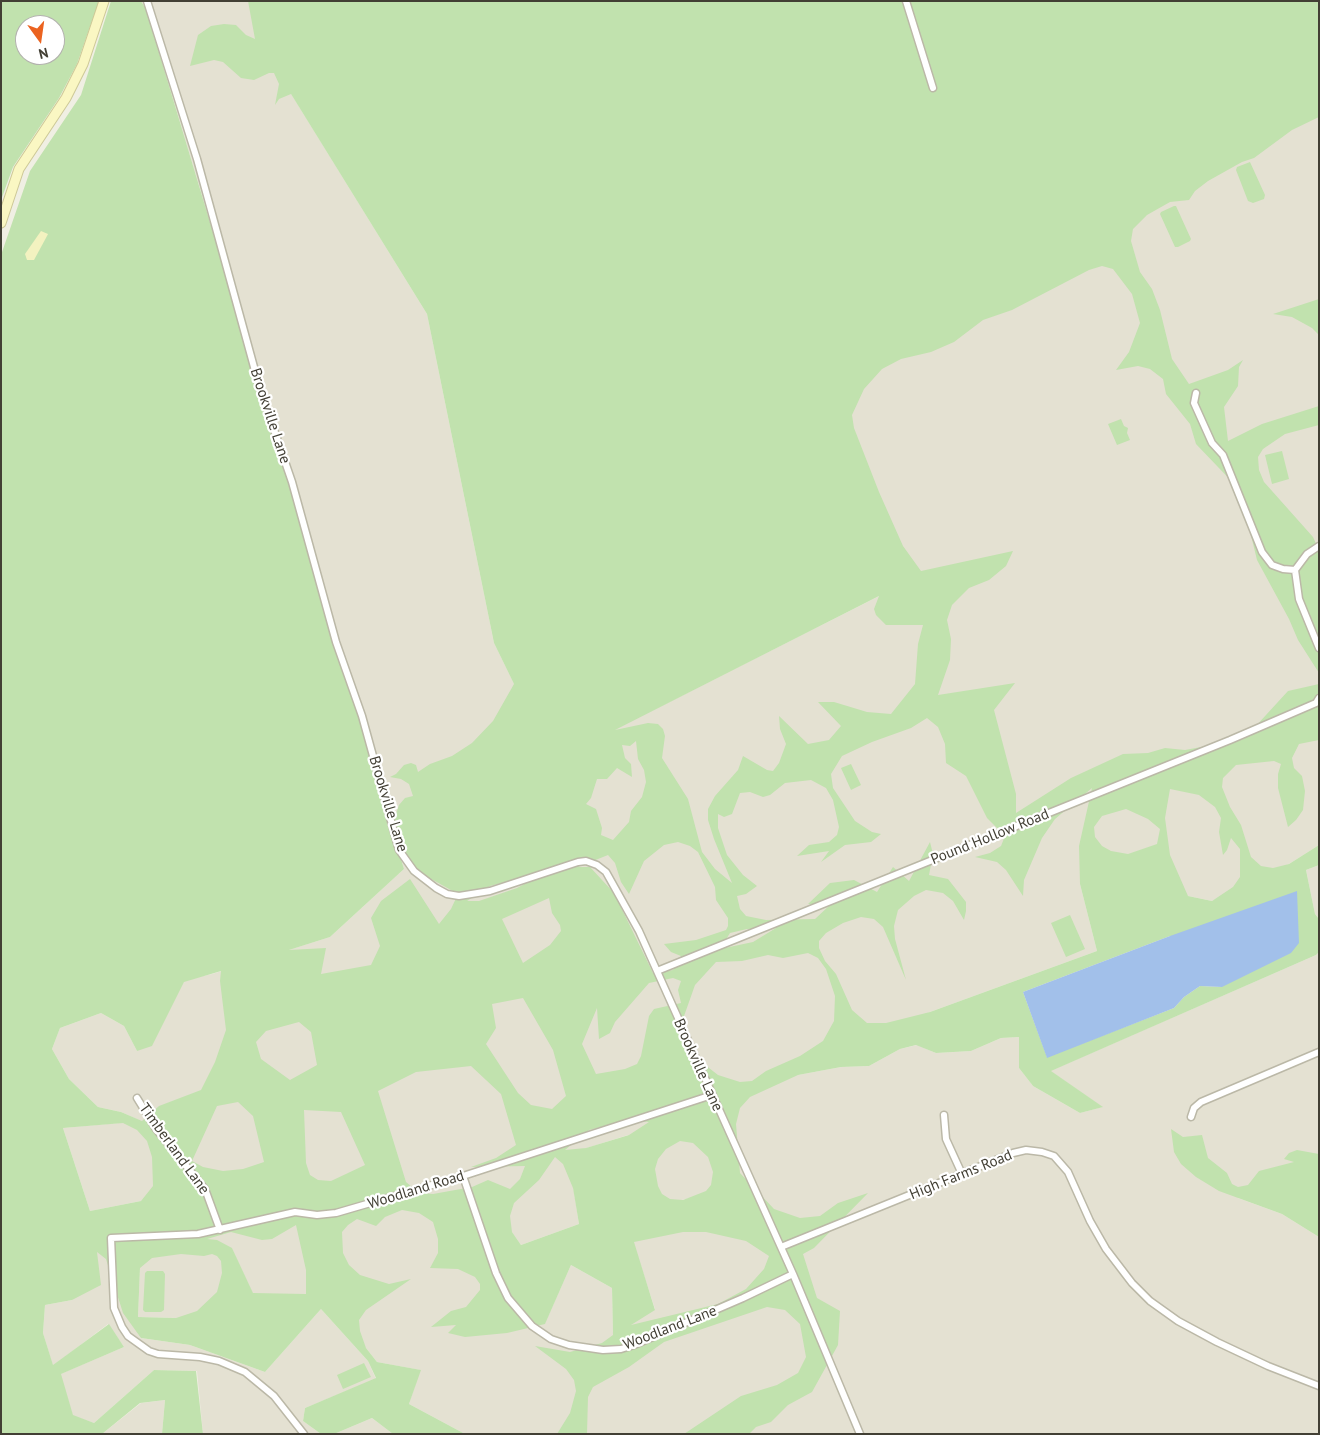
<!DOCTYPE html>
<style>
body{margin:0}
#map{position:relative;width:1320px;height:1435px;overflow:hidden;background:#f0efe3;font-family:"PT Sans",sans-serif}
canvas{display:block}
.frame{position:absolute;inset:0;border:2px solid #423f34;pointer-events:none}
.north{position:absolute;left:15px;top:15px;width:50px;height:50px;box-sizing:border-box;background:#fff;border:1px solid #b3b2ae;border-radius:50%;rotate:166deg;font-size:14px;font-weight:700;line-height:20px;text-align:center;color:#423f34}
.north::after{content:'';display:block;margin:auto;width:18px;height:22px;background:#eb6320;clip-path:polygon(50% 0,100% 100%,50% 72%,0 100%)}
</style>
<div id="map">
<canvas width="1320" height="1435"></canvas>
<div class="frame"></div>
<div class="north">N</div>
</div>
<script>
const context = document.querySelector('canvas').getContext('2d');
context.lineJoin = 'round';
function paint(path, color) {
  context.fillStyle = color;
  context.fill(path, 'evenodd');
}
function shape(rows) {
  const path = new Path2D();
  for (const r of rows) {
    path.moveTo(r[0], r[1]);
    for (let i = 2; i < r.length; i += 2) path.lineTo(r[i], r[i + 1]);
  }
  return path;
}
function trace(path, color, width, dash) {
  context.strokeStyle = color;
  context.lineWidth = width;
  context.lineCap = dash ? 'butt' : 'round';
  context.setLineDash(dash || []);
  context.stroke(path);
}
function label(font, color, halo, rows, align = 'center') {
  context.font = font + ' "PT Sans",sans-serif';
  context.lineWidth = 4.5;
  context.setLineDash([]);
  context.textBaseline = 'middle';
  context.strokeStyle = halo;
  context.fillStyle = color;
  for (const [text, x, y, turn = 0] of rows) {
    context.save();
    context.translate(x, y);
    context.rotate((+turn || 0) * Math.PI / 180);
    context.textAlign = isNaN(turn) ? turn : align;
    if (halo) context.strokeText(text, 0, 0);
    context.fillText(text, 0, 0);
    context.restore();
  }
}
const residential = shape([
 [141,1,248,1,277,71,427,314,494,643,552,761,913,579,821,395,1319,108,1319,845,1289,864,1212,901,1188,896,1128,867,1080,884,1097,951,930,1012,777,1085,798,1075,841,1067,869,1066,900,1049,917,1045,936,1053,971,1051,1001,1038,1019,1037,1019,1068,1033,1086,1080,1113,1102,1107,1050,1071,1316,955,1319,952,1319,1166,1238,1198,1282,1214,1319,1237,1319,1434,465,1434,409,1404,420,1370,377,1362,328,1300,307,1233,306,1295,253,1294,232,1249,228,1295,195,1316,177,1318,138,1317,141,1242,118,1243,141,1338,190,1345,265,1372,321,1309,368,1361,376,1379,305,1408,303,1421,321,1434,203,1434,197,1371,154,1370,94,1423,73,1416,60,1374,124,1347,108,1324,53,1366,43,1333,45,1305,72,1300,97,1251,163,1189,141,1201,90,1211,63,1128,141,1121,121,1112,98,1107,69,1079,52,1049,60,1028,101,1013,124,1026,137,1051,185,980,1,1044,150,988,212,974,330,937,404,869,146,9],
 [628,1135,651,1207,713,1193,633,1242,655,1309,613,1334,612,1288,571,1265,545,1323,499,1214,521,1245,579,1224,568,1154],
 [1319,865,1319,919,1315,914,1306,870],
 [165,1400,162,1434,102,1434,141,1403],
 [372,1418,393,1434,334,1434]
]);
const green = shape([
 [1,1,99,1,77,64,59,98,13,167,1,200],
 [25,25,55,25,55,55,25,55],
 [111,1,141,1,146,9,404,869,330,937,289,950,326,948,321,974,371,965,380,946,371,918,381,901,410,879,439,924,451,909,458,894,417,871,410,862,395,830,395,817,399,805,405,798,413,796,409,784,401,779,390,777,396,774,404,765,411,763,416,765,418,772,430,764,452,756,472,743,493,721,514,684,494,643,427,314,291,94,279,99,275,105,279,84,274,73,269,73,254,80,241,78,223,62,214,60,190,66,198,35,211,26,224,24,236,25,246,35,255,39,248,1,1319,1,1319,117,1292,130,1254,158,1242,162,1208,181,1195,191,1189,200,1170,202,1147,215,1133,229,1131,241,1140,272,1152,289,1160,310,1172,359,1189,384,1228,370,1243,360,1239,367,1238,386,1224,407,1228,441,1262,424,1319,406,1319,425,1285,434,1263,449,1258,457,1259,470,1264,482,1313,537,1319,550,1319,673,1298,640,1289,619,1257,560,1240,490,1196,444,1190,424,1166,394,1163,379,1150,369,1138,366,1116,370,1129,352,1140,323,1132,294,1113,269,1102,266,1089,270,1012,310,983,320,954,342,931,352,901,359,882,369,864,389,852,415,854,428,879,492,903,546,921,571,1013,551,1006,566,989,580,969,588,952,605,947,620,951,639,950,660,938,695,1015,683,994,710,1016,794,1016,813,1071,778,1123,754,1148,753,1165,748,1185,750,1244,739,1288,691,1319,684,1319,740,1299,744,1292,758,1294,768,1302,776,1305,791,1303,810,1296,820,1288,827,1278,788,1278,774,1281,764,1274,761,1236,765,1223,778,1222,787,1230,807,1241,825,1251,857,1261,866,1273,868,1289,864,1319,845,1319,865,1306,870,1315,914,1319,919,1319,952,1316,955,1051,1071,1103,1107,1080,1113,1033,1086,1019,1068,1019,1037,1001,1038,971,1051,936,1053,916,1045,900,1049,869,1066,841,1067,798,1075,750,1097,740,1108,736,1124,740,1173,774,1209,800,1218,820,1216,838,1203,868,1193,814,1248,803,1254,817,1298,840,1311,838,1345,812,1392,788,1405,771,1422,756,1427,749,1434,684,1434,741,1396,777,1385,798,1373,806,1357,800,1324,785,1310,767,1307,664,1342,629,1367,593,1387,588,1397,587,1434,557,1434,570,1413,576,1391,574,1380,566,1369,535,1346,570,1352,602,1343,613,1335,612,1288,571,1265,545,1324,507,1333,465,1337,448,1333,456,1325,431,1327,451,1311,466,1307,480,1290,480,1284,475,1277,458,1269,430,1268,438,1253,438,1239,433,1222,419,1213,402,1210,385,1217,376,1226,357,1219,348,1225,342,1232,343,1253,349,1265,360,1275,389,1284,411,1279,366,1310,359,1320,360,1331,366,1348,377,1362,421,1370,409,1404,465,1434,393,1434,372,1418,334,1434,321,1434,303,1421,305,1408,376,1378,368,1361,321,1309,265,1372,190,1345,141,1338,123,1313,106,1259,97,1252,101,1285,72,1300,45,1305,43,1333,53,1365,109,1324,124,1347,61,1374,73,1415,94,1423,154,1370,196,1371,203,1434,162,1434,165,1400,140,1403,102,1434,1,1434,1,255,30,171,81,95],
 [879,596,874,609,876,615,886,625,923,625,918,644,915,684,891,714,867,712,834,702,818,702,841,726,829,740,808,744,779,716,780,729,786,744,779,763,773,771,767,770,743,756,738,770,715,796,708,809,708,820,714,839,732,883,715,869,702,852,688,799,662,758,665,736,663,729,658,724,648,723,615,730],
 [927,718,938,727,945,744,946,763,966,776,987,818,1005,836,1001,846,990,853,975,857,997,862,1006,870,1023,896,1024,880,1042,838,1055,819,1092,788,1079,846,1080,884,1097,951,930,1012,886,1023,867,1023,852,1010,836,974,825,961,819,948,819,941,826,933,843,923,861,917,874,919,883,927,906,980,895,939,894,926,898,910,914,896,926,890,943,893,953,901,964,920,966,911,966,902,948,879,929,875,933,854,930,842,909,881,893,867,877,892,854,880,830,883,808,904,830,905,815,919,766,920,746,916,740,909,737,896,746,894,757,886,743,875,727,855,718,828,718,814,724,817,732,814,740,793,750,792,763,797,770,795,785,783,811,780,826,788,833,800,839,827,837,835,829,842,809,845,797,856,829,851,821,862,845,845,871,842,881,834,872,832,855,821,833,788,831,774,842,756,872,742,911,728],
 [636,741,638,759,644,770,646,782,642,797,631,811,629,822,613,840,601,835,602,828,596,809,586,804,591,798,597,779,607,779,617,768,632,777,631,764,625,758,622,745,630,746],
 [1170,789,1199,795,1215,807,1221,818,1219,832,1223,855,1227,850,1231,838,1240,849,1240,877,1233,887,1212,901,1188,896,1170,855,1165,818],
 [1126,809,1148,819,1160,829,1157,844,1128,854,1111,851,1102,846,1095,837,1094,827,1102,816],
 [678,842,690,846,698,852,715,887,716,900,728,918,728,926,726,930,696,940,664,944,671,952,681,956,673,970,653,973,614,893,590,867,578,867,608,855,615,863,621,882,629,894,644,861,664,845],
 [512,880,532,880,517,888,479,901,467,901,490,886],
 [549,898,552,913,560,925,561,931,550,945,523,963,502,919],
 [776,928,753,942,720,949,730,933,747,929],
 [1170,936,1222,987,1200,986,1184,997,1174,1008,1047,1057,1023,992],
 [808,953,818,958,826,969,835,996,834,1021,823,1041,800,1056,766,1071,752,1081,740,1082,718,1075,709,1068,678,1033,695,985,716,962,742,961,768,955,783,958],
 [221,971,220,981,226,1030,215,1062,201,1090,159,1106,142,1121,121,1112,98,1107,69,1079,52,1049,60,1028,101,1013,124,1026,137,1051,152,1046,184,982],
 [673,978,681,981,678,990,681,1003,654,1009,649,1016,641,1056,637,1064,625,1069,596,1074,582,1044,597,1008,599,1039,610,1033,615,1022,649,983],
 [523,998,553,1050,566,1096,552,1109,531,1105,518,1093,486,1044,496,1028,492,1004],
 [299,1022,311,1032,317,1065,290,1080,261,1059,256,1042,266,1031],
 [471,1066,501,1094,516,1145,496,1158,471,1167,525,1166,520,1179,510,1189,488,1180,472,1187,433,1194,419,1193,406,1182,378,1091,416,1072],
 [238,1102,253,1116,264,1162,243,1169,223,1171,203,1167,192,1161,217,1106],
 [304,1110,341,1112,365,1165,331,1181,318,1180,310,1175,306,1163],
 [628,1120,649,1122,629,1135,586,1148,565,1150,589,1130],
 [123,1123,137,1130,147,1141,152,1157,153,1186,141,1201,90,1211,63,1128],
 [680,1141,693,1143,708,1157,713,1172,711,1185,706,1191,683,1200,670,1199,662,1194,658,1186,655,1169,658,1159,666,1149],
 [555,1157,563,1164,573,1188,579,1224,521,1245,512,1232,510,1216,514,1203,539,1180],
 [296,1225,306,1270,306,1294,253,1293,232,1248,217,1240,207,1239,231,1232,262,1240,272,1239],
 [683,1232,706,1232,746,1241,769,1256,764,1269,746,1289,718,1304,631,1325,655,1310,634,1242],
 [181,1254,204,1256,212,1254,217,1256,221,1261,222,1273,217,1292,197,1311,176,1318,138,1317,140,1268,152,1258],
 [1250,162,1265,195,1264,199,1253,203,1248,201,1236,170,1237,167],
 [1174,206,1176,206,1191,239,1190,241,1178,247,1175,247,1160,214,1161,212],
 [1319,299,1319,335,1312,328,1292,317,1273,314],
 [1121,419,1124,426,1128,428,1127,433,1130,440,1117,445,1108,424],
 [1282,451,1289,479,1272,484,1265,455],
 [851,764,861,785,851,790,841,768],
 [1070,915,1085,949,1066,957,1051,923],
 [1171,1129,1183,1137,1202,1135,1208,1158,1227,1173,1232,1184,1238,1187,1248,1185,1259,1171,1294,1162,1284,1159,1289,1153,1297,1150,1319,1154,1319,1237,1282,1214,1219,1191,1196,1177,1181,1164,1174,1152],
 [147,1271,163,1271,165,1274,164,1310,161,1312,145,1312,143,1310,145,1273],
 [364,1363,371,1377,343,1389,337,1375]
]);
const sand = shape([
 [41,231,48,234,47,236,34,260,27,260,25,254]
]);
const water = shape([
 [1297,891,1299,943,1291,953,1222,987,1200,986,1184,997,1174,1008,1047,1058,1023,992,1170,936]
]);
const minor = shape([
 [147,1,197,159,260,389,292,482,336,642,362,716,399,850,414,871,436,888,447,894,459,896,490,891,578,862,586,861,597,865,606,872,639,931,793,1274,860,1434],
 [906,1,933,88],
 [1196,393,1194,403,1212,443,1223,455,1262,552,1272,565,1283,569,1295,570],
 [1319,546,1307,554,1295,570,1299,599,1319,648],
 [657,971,1230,740,1316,703,1319,698],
 [137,1098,156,1129,205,1189,220,1230],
 [944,1115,946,1139,962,1174],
 [1191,1117,1194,1108,1201,1102,1319,1052],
 [463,1176,496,1273,508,1298,532,1326,551,1339,569,1345,603,1350,621,1349,634,1345,743,1298,793,1274],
 [781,1247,1013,1153,1026,1150,1042,1152,1054,1156,1068,1172,1090,1221,1106,1249,1132,1283,1150,1301,1178,1321,1217,1342,1268,1366,1319,1386],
 [304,1434,274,1396,245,1372,219,1361,200,1357,158,1354,149,1351,128,1336,122,1327,114,1308,111,1238,198,1234,295,1212,317,1215,336,1213,463,1176,712,1095]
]);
const secondary = shape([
 [1,223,19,169,66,98,83,64,104,1]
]);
const streetNames = [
 ["Brookville Lane",270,416,72],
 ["Brookville Lane",388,804,73],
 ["Pound Hollow Road",990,837,-22],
 ["Brookville Lane",698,1065,66],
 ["Timberland Lane",174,1149,54],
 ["High Farms Road",961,1175,-22],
 ["Woodland Road",416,1190,-17],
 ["Woodland Lane",670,1328,-21]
];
paint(residential, '#e4e1d2');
paint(green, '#c1e2ae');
paint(sand, '#f3f2c0');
paint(water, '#a2c0ea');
trace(minor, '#bbb8a7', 9);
trace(secondary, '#cdc996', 11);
trace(minor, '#fff', 6);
trace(secondary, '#faf7c3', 9);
label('15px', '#423f34', '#fff', streetNames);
</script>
